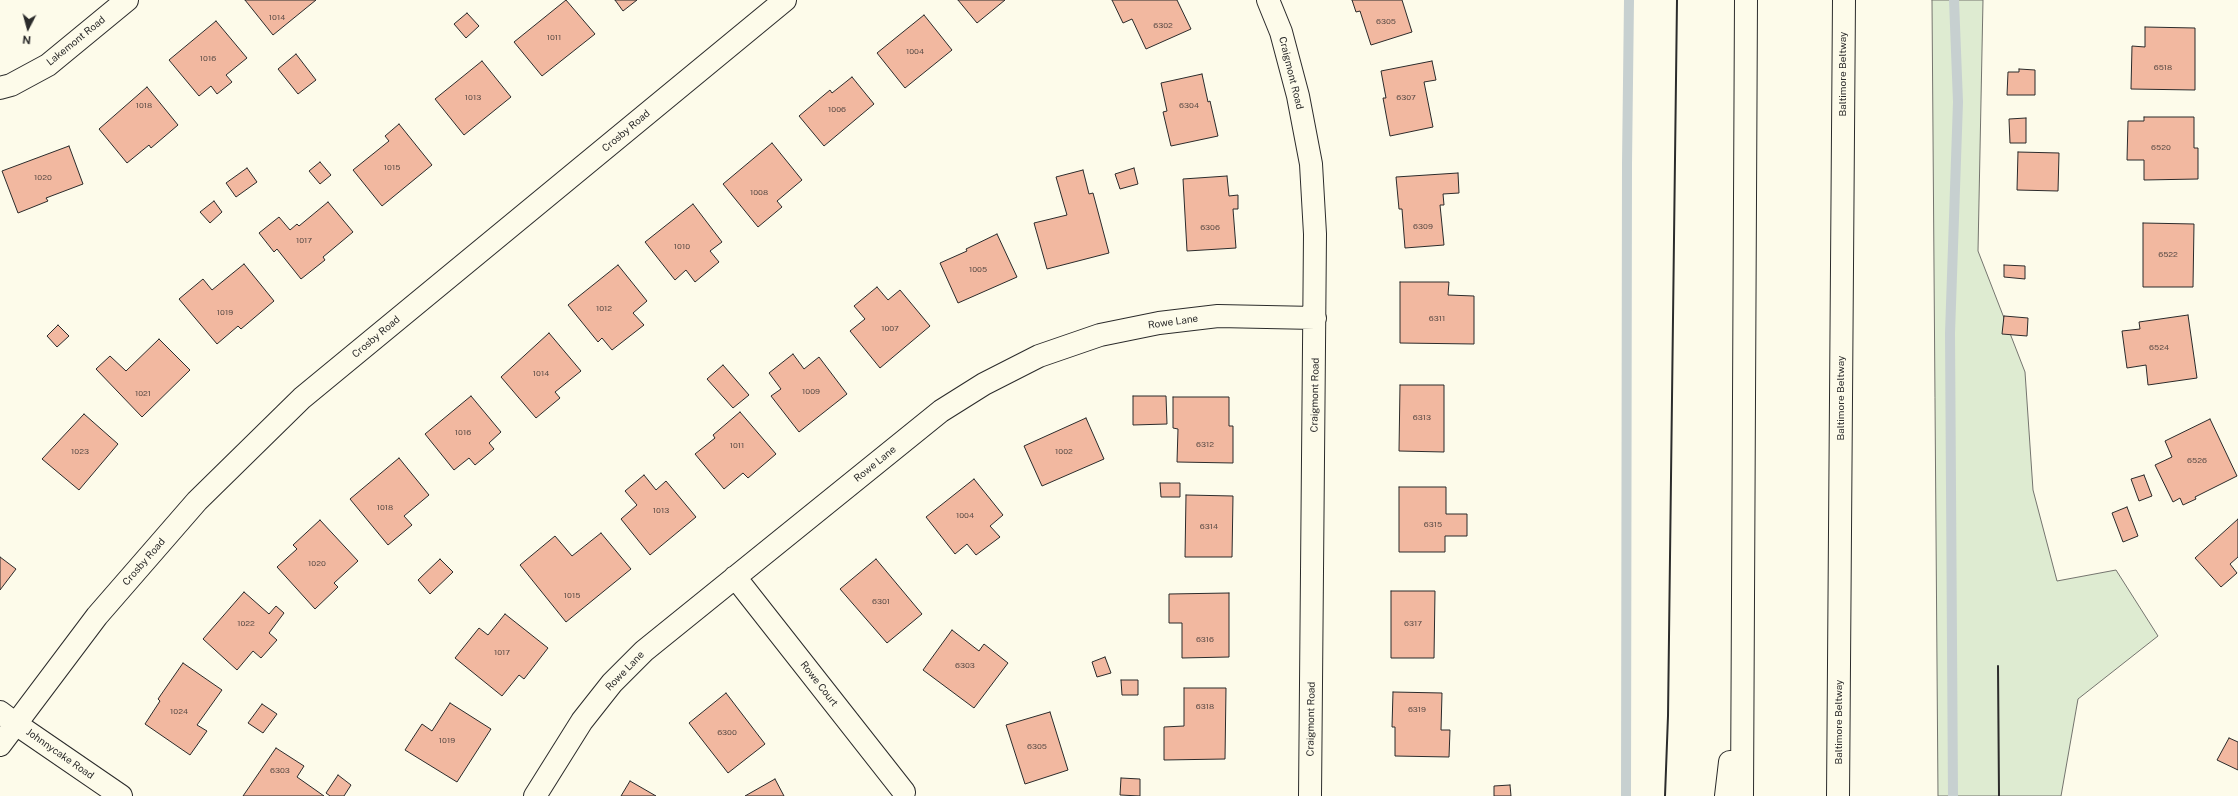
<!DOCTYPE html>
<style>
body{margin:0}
#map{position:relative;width:2238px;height:796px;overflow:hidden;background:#fdfbea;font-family:"Public Sans",sans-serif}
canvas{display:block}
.north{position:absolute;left:8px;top:8px;width:40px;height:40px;-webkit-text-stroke:3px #fdfbea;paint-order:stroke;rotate:186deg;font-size:11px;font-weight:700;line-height:16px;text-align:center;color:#2b2b2b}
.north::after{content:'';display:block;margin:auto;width:14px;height:18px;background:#2b2b2b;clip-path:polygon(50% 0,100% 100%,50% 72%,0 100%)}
</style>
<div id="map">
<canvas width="2238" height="796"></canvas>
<div class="north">N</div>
</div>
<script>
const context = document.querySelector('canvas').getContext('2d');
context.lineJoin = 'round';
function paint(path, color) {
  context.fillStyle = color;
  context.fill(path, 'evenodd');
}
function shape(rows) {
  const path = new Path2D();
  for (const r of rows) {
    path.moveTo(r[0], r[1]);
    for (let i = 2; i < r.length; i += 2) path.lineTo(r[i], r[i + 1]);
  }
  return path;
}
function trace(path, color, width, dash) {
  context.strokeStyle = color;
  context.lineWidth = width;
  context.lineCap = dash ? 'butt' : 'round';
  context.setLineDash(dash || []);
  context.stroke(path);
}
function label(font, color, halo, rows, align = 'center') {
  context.font = font + ' "Public Sans",sans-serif';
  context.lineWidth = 3;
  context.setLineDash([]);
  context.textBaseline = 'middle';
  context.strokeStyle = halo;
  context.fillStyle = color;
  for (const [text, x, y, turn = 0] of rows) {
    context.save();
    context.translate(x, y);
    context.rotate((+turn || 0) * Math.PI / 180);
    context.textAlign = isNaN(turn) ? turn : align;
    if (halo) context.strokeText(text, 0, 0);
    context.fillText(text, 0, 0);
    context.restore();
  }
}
const green = shape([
 [1932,0,1983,0,1978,251,2025,372,2033,490,2057,581,2116,570,2158,636,2078,699,2061,796,1938,796,1932,0]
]);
const stream = shape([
 [1626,796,1627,164,1629,0],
 [1953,796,1950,333,1958,102,1954,0]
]);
const building = shape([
 [245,0,316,0,273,35,245,0],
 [566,0,595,34,542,76,514,42,566,0],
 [615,0,637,0,623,11,615,0],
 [958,0,1005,0,977,23,958,0],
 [1112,0,1177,0,1191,29,1146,49,1132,19,1123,23,1112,0],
 [1352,0,1402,0,1412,32,1371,45,1360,11,1356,12,1352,0],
 [467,13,479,26,466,38,454,24,467,13],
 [924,15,952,50,905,88,877,53,924,15],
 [216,21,247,58,226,75,232,82,217,94,211,86,199,96,169,60,216,21],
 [2145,27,2195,28,2195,90,2131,89,2132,46,2145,47,2145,27],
 [296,54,316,80,298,94,278,69,296,54],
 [482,61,511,97,464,135,435,99,482,61],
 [1432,61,1436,80,1424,82,1433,127,1390,136,1383,98,1386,98,1381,71,1432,61],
 [2019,69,2035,70,2035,95,2007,95,2008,72,2019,72,2019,69],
 [1202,74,1208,102,1210,101,1218,136,1171,146,1163,112,1167,111,1161,83,1202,74],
 [852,77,874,104,824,146,799,116,830,90,832,93,852,77],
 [147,87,178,125,151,148,149,145,127,163,99,129,147,87],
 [2144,117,2194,117,2194,148,2198,148,2198,179,2144,180,2144,160,2127,160,2128,121,2144,121,2144,117],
 [2026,118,2026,143,2010,143,2009,119,2026,118],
 [399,124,432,165,382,206,353,170,389,141,385,136,399,124],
 [772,143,802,180,777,201,782,207,758,227,723,184,772,143],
 [69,146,83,184,46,198,48,201,18,213,2,171,69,146],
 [2018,152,2059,153,2058,191,2017,190,2018,152],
 [320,162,331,175,320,184,309,171,320,162],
 [247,168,257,182,236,197,226,183,247,168],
 [1134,168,1138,184,1120,189,1115,174,1134,168],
 [1083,170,1089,194,1093,193,1109,253,1047,269,1034,223,1067,215,1056,177,1083,170],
 [1458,173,1459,193,1443,194,1444,205,1440,205,1444,245,1405,248,1402,209,1399,209,1396,177,1458,173],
 [1227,176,1229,196,1238,195,1238,209,1233,209,1236,248,1187,251,1183,179,1227,176],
 [214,201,222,212,210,223,200,212,214,201],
 [328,202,353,232,323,257,325,260,301,279,277,249,274,252,259,233,279,217,290,230,297,224,299,226,328,202],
 [693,204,722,242,710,251,719,262,695,282,686,270,675,280,645,242,693,204],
 [2143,223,2194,224,2193,287,2143,287,2143,223],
 [997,234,1017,277,958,303,940,263,967,251,966,249,997,234],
 [244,264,274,301,241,329,238,326,217,344,179,299,203,279,212,290,244,264],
 [618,265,647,301,633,313,644,325,612,350,602,338,598,342,568,305,618,265],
 [2004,265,2025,266,2025,279,2004,277,2004,265],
 [1400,282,1449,282,1448,295,1474,296,1474,344,1400,343,1400,282],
 [877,287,888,300,900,290,930,326,880,368,850,331,865,319,854,306,877,287],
 [2188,315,2197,378,2148,385,2146,365,2127,368,2122,331,2140,329,2139,322,2188,315],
 [2004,316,2028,318,2027,336,2002,334,2004,316],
 [58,325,69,336,57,347,47,336,58,325],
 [549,333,581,371,555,392,560,398,536,418,501,377,549,333],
 [159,339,190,370,142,417,96,369,110,356,126,371,159,339],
 [793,354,804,369,819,357,847,394,799,432,771,396,781,389,769,373,793,354],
 [723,365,749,395,733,408,707,379,723,365],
 [1400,385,1444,385,1444,452,1399,451,1400,385],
 [471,396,501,432,489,443,494,449,475,465,469,458,454,470,425,434,471,396],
 [1133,396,1166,396,1167,424,1133,425,1133,396],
 [1173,397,1229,397,1229,426,1233,426,1233,463,1177,462,1178,429,1173,428,1173,397],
 [740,412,776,454,748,478,743,473,724,489,695,454,715,438,713,435,740,412],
 [84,414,118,444,79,490,42,459,84,414],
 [1086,418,1104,459,1042,486,1024,446,1086,418],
 [2210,419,2237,476,2195,497,2196,499,2183,505,2180,498,2173,502,2155,465,2172,457,2165,441,2210,419],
 [399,458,429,495,404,516,412,525,388,545,350,499,399,458],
 [644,475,656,490,666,481,696,517,650,555,621,519,637,505,625,491,644,475],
 [2144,475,2152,496,2139,501,2131,479,2144,475],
 [974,479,1003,515,990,526,1000,537,976,555,967,544,955,554,926,517,974,479],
 [1160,483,1180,483,1180,497,1161,497,1160,483],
 [1399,487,1446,487,1446,514,1467,514,1467,536,1445,536,1445,552,1399,552,1399,487],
 [1186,495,1233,496,1232,557,1185,557,1186,495],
 [2127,507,2138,536,2123,542,2112,513,2127,507],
 [2238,519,2238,557,2230,564,2237,573,2221,587,2195,558,2238,519],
 [320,520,358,561,334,583,338,587,315,609,277,567,297,549,293,545,320,520],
 [601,533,631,569,566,622,520,565,555,536,572,556,601,533],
 [0,557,16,569,0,590,0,557],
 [440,559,453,572,430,594,418,580,440,559],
 [876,559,922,614,887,643,840,589,876,559],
 [1391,591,1435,591,1434,658,1391,658,1391,591],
 [244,592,269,614,276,606,284,613,269,633,277,640,261,658,253,651,237,670,203,639,244,592],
 [1229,593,1229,657,1182,658,1182,623,1169,623,1169,594,1229,593],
 [505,614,548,648,524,679,519,675,502,696,455,658,479,628,488,635,505,614],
 [952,630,979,651,984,644,1008,663,974,708,923,670,952,630],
 [1105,657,1111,673,1097,677,1092,662,1105,657],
 [183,663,222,690,197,725,207,731,190,755,145,724,160,701,158,699,183,663],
 [1121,680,1138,680,1138,695,1122,695,1121,680],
 [1184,688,1226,688,1225,759,1164,760,1164,727,1184,726,1184,688],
 [1393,692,1442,693,1441,730,1450,730,1449,757,1395,756,1395,727,1392,727,1393,692],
 [726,693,765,744,728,773,689,723,726,693],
 [450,703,491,729,457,782,405,750,422,724,432,731,450,703],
 [262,704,277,714,263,733,248,723,262,704],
 [1050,712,1068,770,1025,784,1006,725,1050,712],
 [2229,738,2238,742,2238,770,2217,760,2229,738],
 [276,748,304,766,297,777,324,796,243,796,276,748],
 [338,775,351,785,344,796,330,796,326,793,338,775],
 [1121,778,1140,779,1140,796,1120,795,1121,778],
 [775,779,784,796,745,796,775,779],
 [630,781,656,796,621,796,630,781],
 [1510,785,1511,796,1494,796,1494,786,1510,785]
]);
const street = shape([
 [1268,0,1281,32,1298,96,1311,164,1315,234,1310,796],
 [0,88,11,85,48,65,127,0],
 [735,577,904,792],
 [16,724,121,796],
 [535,796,582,721,612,683,644,651,941,411,984,384,1039,356,1100,335,1159,323,1218,316,1315,318]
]);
const secondary = shape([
 [0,712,16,724],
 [0,745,97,616,197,501,302,398,785,0]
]);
const highway = shape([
 [1726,796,1730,762],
 [1742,796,1746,0],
 [1838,796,1844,0]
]);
const wall = shape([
 [1998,666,1999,796],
 [1665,796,1668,716,1677,0]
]);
const numberNames = [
 ["1014",277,18],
 ["6305",1386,22],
 ["6302",1163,26],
 ["1011",554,38],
 ["1004",915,52],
 ["1016",208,59],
 ["6518",2163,68],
 ["1013",473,98],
 ["6307",1406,98],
 ["1018",144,106],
 ["6304",1189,106],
 ["1006",837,110],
 ["6520",2161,148],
 ["1015",392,168],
 ["1020",43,178],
 ["1008",759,193],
 ["6309",1423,227],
 ["6306",1210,228],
 ["1017",304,241],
 ["1010",682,247],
 ["6522",2168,255],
 ["1005",978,270],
 ["1012",604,309],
 ["1019",225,313],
 ["6311",1437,319],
 ["1007",890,329],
 ["6524",2159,348],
 ["1014",541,374],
 ["1009",811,392],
 ["1021",143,394],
 ["6313",1422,418],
 ["1016",463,433],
 ["6312",1205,445],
 ["1011",737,446],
 ["1023",80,452],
 ["1002",1064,452],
 ["6526",2197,461],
 ["1018",385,508],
 ["1013",661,511],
 ["1004",965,516],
 ["6315",1433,525],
 ["6314",1209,527],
 ["1020",317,564],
 ["1015",572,596],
 ["6301",881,602],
 ["1022",246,624],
 ["6317",1413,624],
 ["6316",1205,640],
 ["1017",502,653],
 ["6303",965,666],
 ["6318",1205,707],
 ["6319",1417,710],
 ["1024",179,712],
 ["6300",727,733],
 ["1019",447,741],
 ["6305",1037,747],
 ["6303",280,771]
];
const streetNames = [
 ["Lakemont Road",76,41,-39],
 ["Craigmont Road",1291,73,76],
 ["Baltimore Beltway",1843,74,-90],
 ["Crosby Road",626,131,-40],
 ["Rowe Lane",1173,322,-8],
 ["Crosby Road",376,337,-40],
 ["Craigmont Road",1315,395,-89],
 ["Baltimore Beltway",1841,398,-90],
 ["Rowe Lane",875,464,-39],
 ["Crosby Road",144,562,-49],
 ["Rowe Lane",625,671,-46],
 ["Rowe Court",819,684,52],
 ["Craigmont Road",1311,719,-89],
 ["Baltimore Beltway",1839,722,-90],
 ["Johnnycake Road",60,754,35]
];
paint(green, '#deebd1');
trace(green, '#74746e', 1);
trace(stream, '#c7d0d0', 10);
paint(building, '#f2b8a0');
trace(building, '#2b2b2b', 1);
trace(street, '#2b2b2b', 24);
trace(secondary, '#2b2b2b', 24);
trace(highway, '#2b2b2b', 24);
trace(street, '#fdfbea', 22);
trace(secondary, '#fdfbea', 22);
trace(highway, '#fdfbea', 22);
trace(wall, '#2b2b2b', 2);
label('8px', '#5d4e48', null, numberNames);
label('10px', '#2b2b2b', '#fdfbea', streetNames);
</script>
